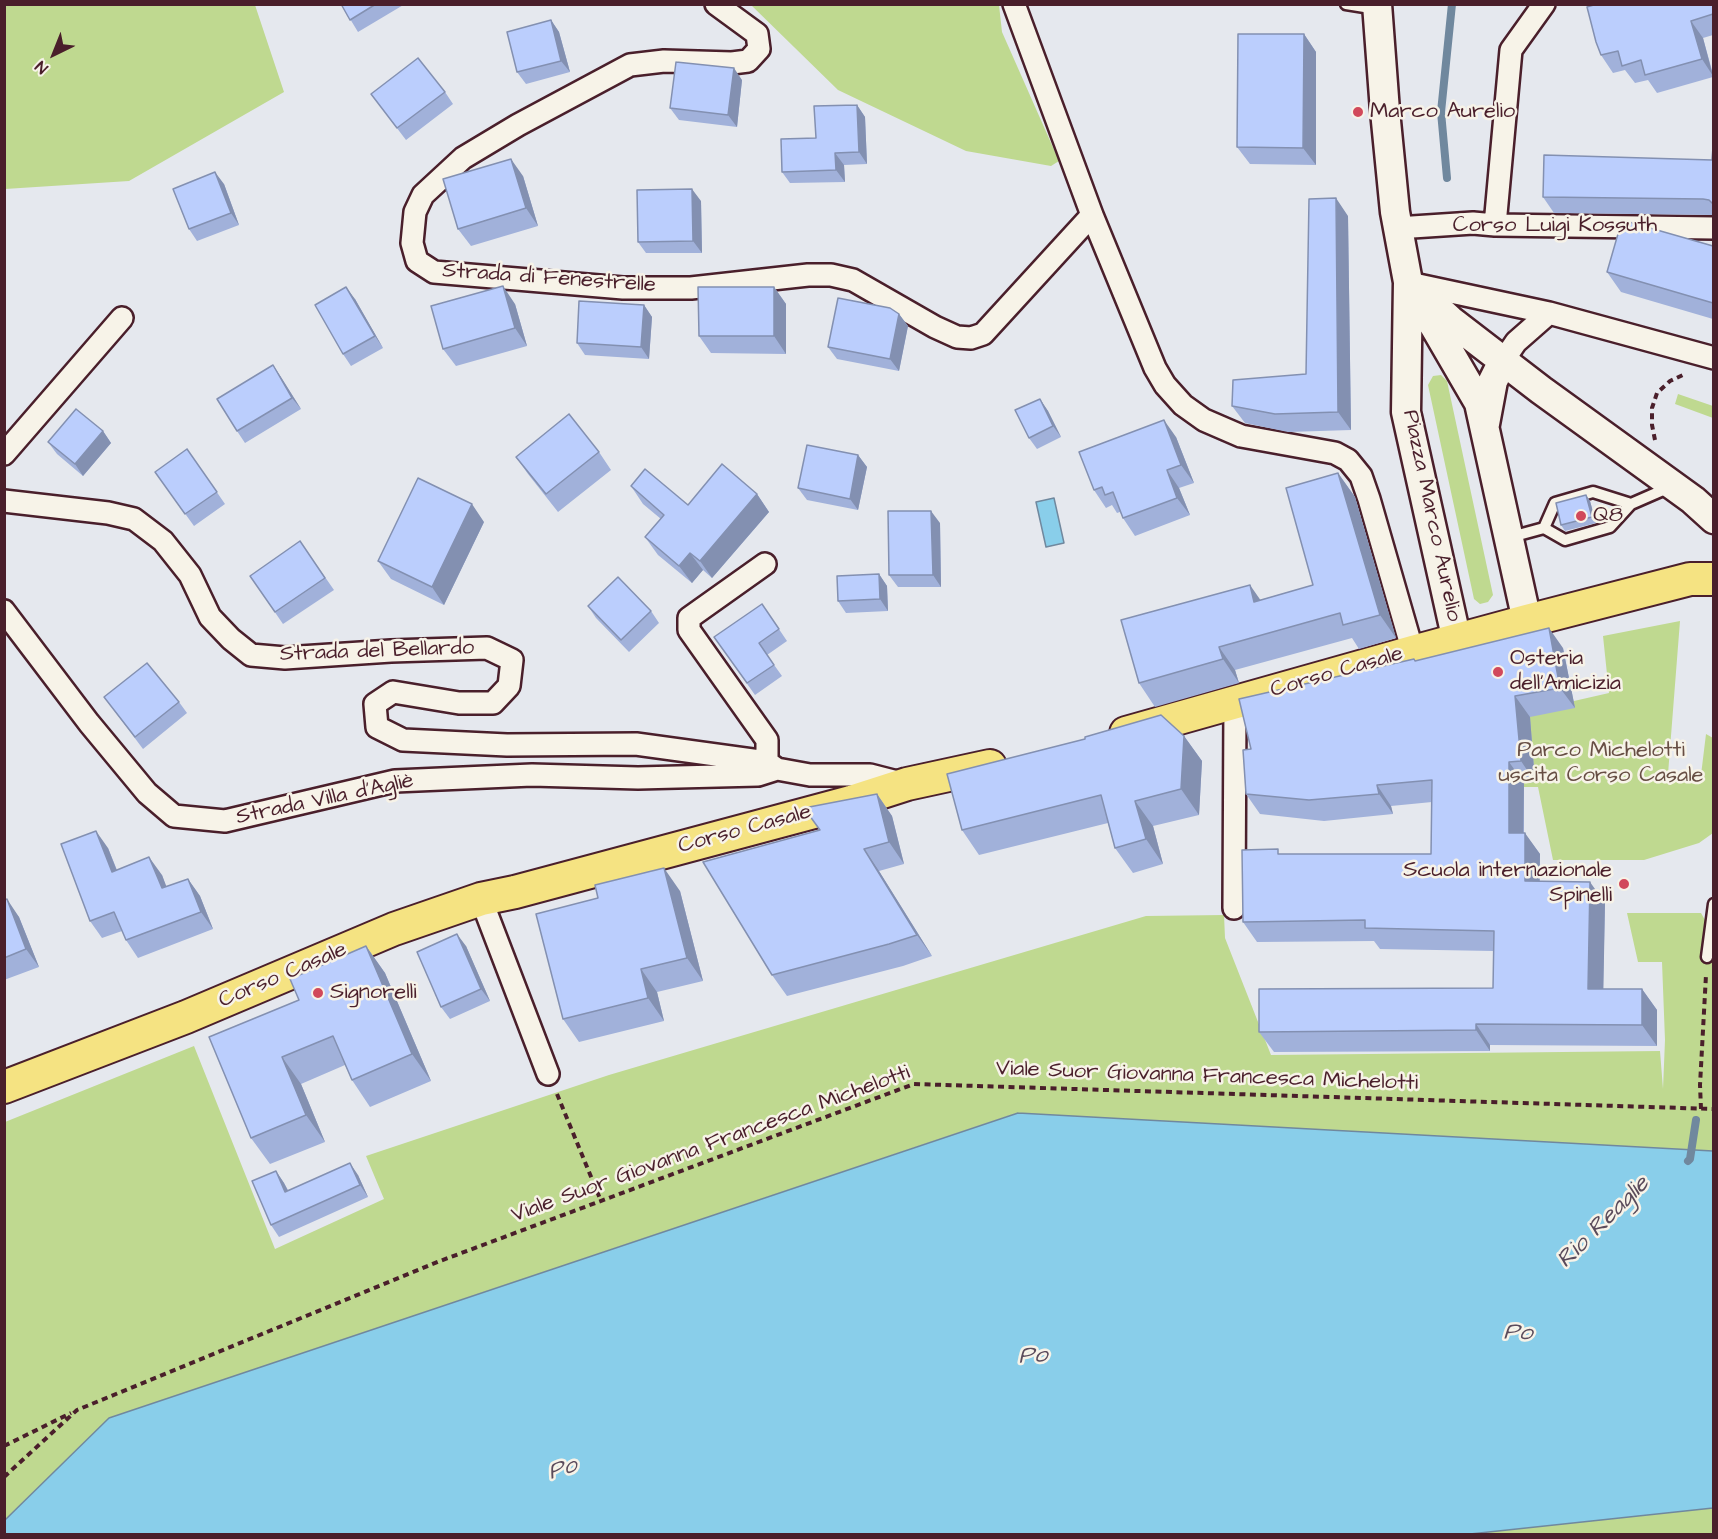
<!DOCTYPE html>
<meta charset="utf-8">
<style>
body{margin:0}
#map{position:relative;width:1718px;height:1539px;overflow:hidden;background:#e5e8ee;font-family:"Architects Daughter",sans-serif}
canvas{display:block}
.frame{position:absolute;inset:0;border:6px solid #4a1f2b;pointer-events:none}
.north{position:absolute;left:24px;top:24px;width:60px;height:60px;-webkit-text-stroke:4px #f7f3e8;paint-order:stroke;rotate:223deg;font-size:16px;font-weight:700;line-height:24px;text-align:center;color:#4a1f2b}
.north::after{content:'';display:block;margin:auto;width:21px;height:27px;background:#4a1f2b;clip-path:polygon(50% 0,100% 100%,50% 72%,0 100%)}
</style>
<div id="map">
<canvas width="1718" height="1539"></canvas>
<div class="frame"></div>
<div class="north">N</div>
</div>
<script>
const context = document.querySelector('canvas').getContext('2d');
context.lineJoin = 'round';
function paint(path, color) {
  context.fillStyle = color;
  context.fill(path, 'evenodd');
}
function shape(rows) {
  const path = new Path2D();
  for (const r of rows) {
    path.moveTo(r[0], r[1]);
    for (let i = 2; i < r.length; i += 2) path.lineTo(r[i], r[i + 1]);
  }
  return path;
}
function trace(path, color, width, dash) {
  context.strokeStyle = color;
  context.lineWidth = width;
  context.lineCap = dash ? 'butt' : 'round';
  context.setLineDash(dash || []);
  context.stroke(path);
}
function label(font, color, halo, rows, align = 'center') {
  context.font = font + ' "Architects Daughter",sans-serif';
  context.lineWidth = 5;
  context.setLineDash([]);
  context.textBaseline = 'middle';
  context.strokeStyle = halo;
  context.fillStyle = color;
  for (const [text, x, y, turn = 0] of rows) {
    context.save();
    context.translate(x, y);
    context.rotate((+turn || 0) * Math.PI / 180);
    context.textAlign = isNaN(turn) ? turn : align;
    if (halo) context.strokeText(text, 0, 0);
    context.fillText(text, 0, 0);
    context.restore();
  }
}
const green = shape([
 [5,4,255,5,284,92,129,181,5,189],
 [751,5,999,5,1002,32,1059,161,1051,166,966,151,838,90],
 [1441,375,1447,381,1493,595,1488,602,1480,604,1474,599,1428,385,1433,376],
 [1678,394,1713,406,1713,418,1675,404],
 [1680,621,1668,774,1701,775,1706,734,1713,738,1713,833,1699,843,1644,860,1553,860,1538,787,1522,787,1517,714,1609,693,1603,636],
 [1627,913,1701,913,1710,929,1713,931,1713,1151,1017,1113,109,1418,5,1520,5,1122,194,1046,275,1249,384,1199,366,1156,609,1075,1146,916,1224,915,1225,938,1271,1055,1660,1051,1663,1089,1665,1040,1662,962,1638,962],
 [1713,1508,1713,1534,1470,1534]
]);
const water = shape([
 [1054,498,1064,543,1046,547,1036,502,1054,498],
 [1018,1113,1713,1151,1713,1508,1470,1534,5,1534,5,1520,109,1418,1018,1113]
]);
const stream = shape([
 [1447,178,1441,112,1452,4],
 [1688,1161,1690,1159,1696,1120]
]);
const path = shape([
 [1655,440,1652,425,1652,408,1657,393,1670,381,1685,374],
 [557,1094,601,1201],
 [1701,1109,1700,1085,1706,975],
 [4,1446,71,1413],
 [4,1477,77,1410,440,1261,914,1084,1714,1109]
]);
const service = shape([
 [1346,4,1377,9],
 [1544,528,1555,503,1593,492,1631,504,1670,487],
 [1511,537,1544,528,1565,540,1610,527,1631,504],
 [1707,957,1714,904]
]);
const minor = shape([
 [716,4,757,34,759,49,748,61,732,63,664,61,630,65,518,125,463,158,423,195,415,212,412,243,417,261,434,272,623,288,691,288,808,275,831,275,853,280,935,327,957,337,971,338,983,334,1092,215],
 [1014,4,1092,215,1155,368,1165,385,1183,405,1204,420,1241,436,1335,453,1348,460,1361,476,1369,499,1413,652],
 [1495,225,1511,50,1544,4],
 [1397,228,1473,223,1495,225,1714,228],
 [1409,283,1549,313,1714,358],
 [1503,361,1516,342,1549,313],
 [4,454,122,318],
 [4,501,108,513,134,519,163,541,190,575,210,617,231,639,251,655,285,658,391,651,487,648,512,660,509,686,493,703,459,703,393,692,375,704,377,727,403,740,507,745,636,744,767,762,777,769,810,775,870,775,905,784],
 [765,564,689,618,689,630,767,740,767,762],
 [4,611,89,723,147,793,174,816,225,821,395,781,532,775,638,778,758,775,777,769],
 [481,899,548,1074],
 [1234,908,1235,702]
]);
const secondary = shape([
 [1377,4,1385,111,1395,212,1408,282,1406,412,1457,641],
 [1408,282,1450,320,1541,390,1693,500,1714,519],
 [1422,305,1479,403,1527,621],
 [1485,424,1493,381,1503,361]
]);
const primary = shape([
 [1126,733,1413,652,1527,621,1690,579,1714,579],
 [4,1087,186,1017,394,929,481,899,515,892,851,802,907,784,990,766]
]);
const wall = shape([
 [341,4,405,4,358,32],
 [1713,4,1713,35,1703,38,1713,74,1713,77,1657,93,1648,80,1635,83,1625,70,1613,73,1601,55],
 [551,20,559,32,570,72,526,84,517,72],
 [1304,34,1316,52,1316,165,1250,164,1237,147],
 [742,80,737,127,679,120,670,108],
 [445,92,453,104,406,140,371,94],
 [857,105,865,117,867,164,844,165,845,182,790,183,782,172,816,138],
 [1713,147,1713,215,1554,213,1543,197,1712,160],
 [523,176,538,226,471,246,458,229],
 [224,184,239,225,197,241,189,229],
 [701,201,702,253,646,253,638,242],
 [1348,216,1351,430,1288,432,1245,423,1232,406,1306,374],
 [1713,246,1713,319,1621,292,1607,272],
 [774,287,786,304,786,354,711,353,699,336],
 [355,299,383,348,351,366,343,354],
 [515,304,527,346,456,366,443,349],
 [644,305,652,317,649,359,585,355,577,343],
 [899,314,908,326,899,371,837,359,828,347],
 [273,365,301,409,245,443,237,431],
 [1040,399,1048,411,1061,437,1037,449,1029,438],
 [103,431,111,443,83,476,57,454,48,442],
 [1176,437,1194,483,1179,488,1190,515,1135,536,1123,518,1120,512,1117,513,1112,505,1106,508,1094,490],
 [187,449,225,504,194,526,155,472],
 [599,452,611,470,558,512,528,474,516,457],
 [858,455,867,467,858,510,807,500,798,488],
 [1338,473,1355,497,1396,638,1359,649,1352,638,1235,670,1239,683,1155,707,1139,683,1260,600,1313,585],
 [631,486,688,505,757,494,769,512,712,578,703,570,692,583,658,555,645,537,661,519,643,504],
 [1586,495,1590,501,1596,523,1565,531,1561,525],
 [484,522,444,605,391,579,378,561],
 [940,523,941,587,898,587,889,575],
 [300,541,334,590,283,624,250,576],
 [879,574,887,586,888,611,846,613,838,601],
 [762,604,787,641,767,655,782,676,755,695,714,637],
 [588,606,651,611,659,623,629,652,596,618],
 [1563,648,1575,708,1530,717,1535,782,1524,783,1524,833,1540,854,1540,881,1605,903,1603,989,1642,989,1657,1010,1657,1046,1490,1045,1490,1051,1274,1052,1259,1032,1493,988,1493,951,1380,949,1374,941,1257,942,1243,922,1281,854,1431,854,1432,802,1391,806,1393,814,1324,821,1260,814,1246,794,1251,749,1414,659,1416,661],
 [104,697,179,702,187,713,143,749],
 [1184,736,1202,761,1199,815,1153,826,1163,864,1133,873,1115,848,1108,823,979,855,962,830],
 [877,794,892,816,904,864,879,871,932,956,903,966,787,996,772,975,820,831],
 [108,848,117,870,162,875,166,887,188,879,200,896,213,929,138,958,126,940,122,931,102,938,90,921],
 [680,891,703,981,657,992,664,1021,579,1042,563,1019],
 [4,900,19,917,39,967,4,980],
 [366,946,385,973,431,1081,370,1107,352,1080,345,1065,301,1084,325,1142,270,1164,251,1138,299,1000],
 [466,946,490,1001,450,1019,441,1007],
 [276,1171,284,1183,288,1190,358,1175,368,1197,279,1237,271,1225]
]);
const shadedWall = shape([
 [551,20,559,32,570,72,561,61],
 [1691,21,1703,38,1713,76,1702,59],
 [1304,34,1316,52,1316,165,1303,148],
 [734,68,742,80,737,127,728,115],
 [857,105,865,117,867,164,859,152],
 [835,153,844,165,845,182,836,170],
 [511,159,523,176,538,226,526,208],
 [215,172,224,184,239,225,231,213],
 [692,189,701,201,702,253,693,241],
 [1336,198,1348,216,1351,430,1338,412],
 [503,286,515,304,527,346,515,328],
 [346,287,355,299,383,348,375,336],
 [774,287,786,304,786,354,774,336],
 [644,305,652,317,649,359,641,347],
 [899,314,908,326,899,371,890,359],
 [273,365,281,377,301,409,292,398],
 [1040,399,1048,411,1061,437,1053,426],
 [1164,420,1176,437,1194,483,1181,465],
 [103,431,111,443,83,476,75,464],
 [858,455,867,467,858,510,850,499],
 [1167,470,1179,488,1190,515,1177,498],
 [1338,473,1355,497,1396,638,1380,615],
 [757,494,769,512,712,578,700,561],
 [1586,495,1590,501,1596,523,1592,517],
 [472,504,484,522,444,605,432,587],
 [931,511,940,523,941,587,933,575],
 [690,553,703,570,692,583,679,566],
 [879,574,887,586,888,611,880,599],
 [1250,585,1266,608,1254,602],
 [1549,628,1563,648,1575,708,1560,688],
 [1219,647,1235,670,1239,683,1223,659],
 [1515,696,1530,717,1535,782,1521,761],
 [1184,736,1202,761,1199,815,1181,789],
 [1509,762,1524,783,1523,853,1509,833],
 [1377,785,1391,806,1393,814,1379,794],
 [877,794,892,816,904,864,889,842],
 [1135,801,1153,826,1163,864,1146,839],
 [96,831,108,848,124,889,112,872],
 [1525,833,1540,854,1539,902,1525,881],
 [864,849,879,871,932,956,917,935],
 [149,857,162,875,174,906,162,888],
 [664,868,680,891,703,981,687,958],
 [188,879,200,896,213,929,201,912],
 [1590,882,1605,903,1603,1009,1588,989],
 [7,899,19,917,39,967,26,949],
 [457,934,466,946,490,1001,481,989],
 [366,946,385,973,431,1081,412,1054],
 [641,969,657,992,664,1021,648,998],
 [1642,989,1657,1010,1657,1046,1642,1025],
 [1476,1024,1490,1045,1490,1051,1476,1030],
 [282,1057,301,1084,325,1142,306,1115],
 [350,1163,358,1175,368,1197,360,1185],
 [276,1171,284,1183,294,1203,285,1192]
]);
const building = shape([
 [341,4,376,4,350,20,341,4],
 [1597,4,1713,4,1713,14,1691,21,1702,59,1645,75,1641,60,1622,66,1618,51,1601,55,1596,42,1587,7,1597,4],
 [551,20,561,61,517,72,507,32,551,20],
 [1238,34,1304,34,1303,148,1237,147,1238,34],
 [418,58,445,92,397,128,371,94,418,58],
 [676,62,734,68,728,115,670,108,676,62],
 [857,105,859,152,835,153,836,170,782,172,781,139,816,138,814,106,857,105],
 [1713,147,1713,204,1709,200,1703,199,1543,197,1544,155,1712,160,1713,147],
 [511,159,526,208,458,229,443,179,511,159],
 [215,172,231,213,189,229,173,189,215,172],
 [692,189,693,241,638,242,637,190,692,189],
 [1336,198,1338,412,1275,414,1232,406,1233,380,1306,374,1309,199,1336,198],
 [1622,220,1713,246,1713,303,1607,272,1622,220],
 [503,286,515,328,443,349,431,306,503,286],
 [346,287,375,336,343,354,315,305,346,287],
 [698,287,774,287,774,336,699,336,698,287],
 [838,298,890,308,899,314,890,359,828,347,838,298],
 [579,301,644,305,641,347,577,343,579,301],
 [273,365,292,398,237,431,217,399,273,365],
 [1040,399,1053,426,1029,438,1015,410,1040,399],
 [76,409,103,431,75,464,48,442,76,409],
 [569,414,599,452,546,494,516,457,569,414],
 [1164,420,1181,465,1167,470,1177,498,1123,518,1113,492,1105,495,1102,487,1094,490,1079,452,1164,420],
 [807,445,858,455,850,499,798,488,807,445],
 [187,449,217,492,185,514,155,472,187,449],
 [722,464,757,494,700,561,690,553,679,566,645,537,664,515,631,486,645,469,688,505,722,464],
 [1338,473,1380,615,1343,625,1340,613,1219,647,1223,659,1139,683,1121,620,1250,585,1254,602,1313,585,1286,488,1338,473],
 [418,478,472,504,432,587,378,561,418,478],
 [1586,495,1592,517,1561,525,1556,503,1586,495],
 [888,511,931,511,933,575,889,575,888,511],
 [300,541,325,578,275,612,250,576,300,541],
 [879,574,880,599,838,601,837,576,879,574],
 [618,577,651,611,621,640,588,606,618,577],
 [762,604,779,629,759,643,774,665,747,683,714,637,762,604],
 [1549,628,1560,688,1515,696,1521,761,1509,762,1509,833,1525,833,1525,881,1590,882,1588,989,1642,989,1642,1025,1476,1024,1476,1030,1259,1032,1259,989,1493,988,1494,931,1365,928,1365,920,1243,922,1242,850,1278,849,1278,854,1431,854,1432,780,1377,785,1379,794,1309,800,1246,794,1243,750,1251,749,1239,699,1414,659,1415,661,1549,628],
 [147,663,179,702,135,737,104,697,147,663],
 [1161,715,1184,736,1181,789,1135,801,1146,839,1115,848,1101,795,962,830,947,774,1085,739,1085,737,1161,715],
 [877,794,889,842,864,849,917,935,889,944,772,975,703,862,820,830,804,808,877,794],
 [96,831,112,872,149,857,162,888,188,879,201,912,126,940,114,912,90,921,61,844,96,831],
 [664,868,687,958,641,969,648,998,563,1019,536,914,598,898,595,885,664,868],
 [7,899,26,949,4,958,4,900,7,899],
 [457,934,481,989,441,1007,417,952,457,934],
 [366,946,412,1054,352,1080,333,1036,282,1057,306,1115,251,1138,209,1037,299,1000,290,979,366,946],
 [350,1163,360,1185,271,1225,252,1181,276,1171,285,1192,350,1163]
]);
const markers = [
 [1358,112,6,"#d1495b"],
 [1581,516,6,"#d1495b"],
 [1498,672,6,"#d1495b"],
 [1624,884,6,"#d1495b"],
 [318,993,6,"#d1495b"]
];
const poiNames = [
 ["Marco Aurelio",1370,112],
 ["Q8",1593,516],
 ["Osteria",1510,659],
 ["dell'Amicizia",1510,684],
 ["Scuola internazionale",1612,871,"right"],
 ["Spinelli",1612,896,"right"],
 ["Signorelli",330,993]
];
const streetNames = [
 ["Corso Luigi Kossuth",1555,226],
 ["Strada di Fenestrelle",549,279,4],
 ["Piazza Marco Aurelio",1431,516,78],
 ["Strada del Bellardo",377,652,-2],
 ["Corso Casale",1337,673,-16],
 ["Strada Villa d'Agliè",325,800,-12],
 ["Corso Casale",745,830,-15],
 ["Corso Casale",283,976,-23],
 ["Viale Suor Giovanna Francesca Michelotti",1207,1077,2],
 ["Viale Suor Giovanna Francesca Michelotti",711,1145,-20]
];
const parkNames = [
 ["Parco Michelotti",1601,751],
 ["uscita Corso Casale",1601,776]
];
const waterNames = [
 ["Rio Reaglie",1604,1223,-45],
 ["Po",1518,1334,2],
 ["Po",1033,1357,-3],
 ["Po",563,1470,-17]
];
paint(green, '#bfd990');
paint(water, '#89ceea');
trace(water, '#70889e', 1.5);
trace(stream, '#70889e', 8);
trace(service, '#4a1f2b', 15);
trace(minor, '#4a1f2b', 26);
trace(secondary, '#4a1f2b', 33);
trace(primary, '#4a1f2b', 36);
trace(path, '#4a1f2b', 4, [6, 4.5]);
trace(service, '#f7f3e8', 10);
trace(minor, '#f7f3e8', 21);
trace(secondary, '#f7f3e8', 28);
trace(primary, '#f5e382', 32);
paint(wall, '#a1b1da');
paint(shadedWall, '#8390b1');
paint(building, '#bbcefd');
trace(building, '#8390b1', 1.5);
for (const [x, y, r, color] of markers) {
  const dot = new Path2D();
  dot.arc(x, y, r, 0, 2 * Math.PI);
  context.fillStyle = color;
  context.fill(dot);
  trace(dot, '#f7f3e8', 2);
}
label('22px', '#4a1f2b', '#f7f3e8', poiNames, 'left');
label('22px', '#4a1f2b', '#f7f3e8', streetNames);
label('22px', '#674e44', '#f7f3e8', parkNames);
label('italic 24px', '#5a4b5b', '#f7f3e8', waterNames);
</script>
